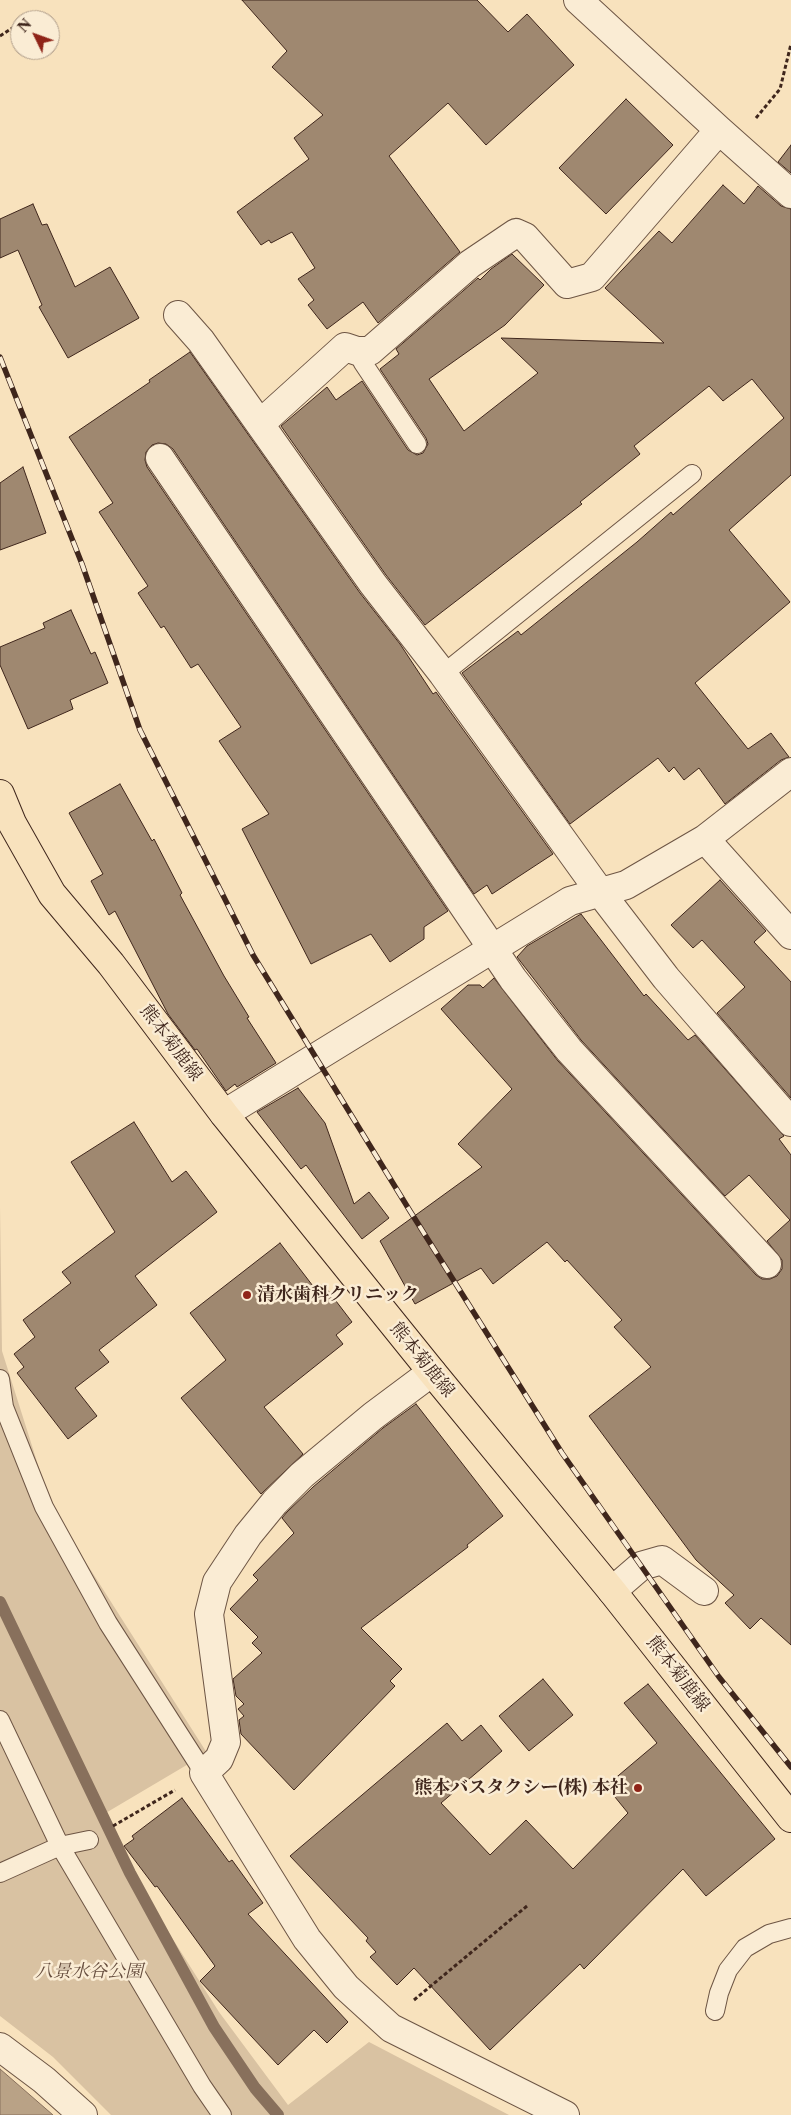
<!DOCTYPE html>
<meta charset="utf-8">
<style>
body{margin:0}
#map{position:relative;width:791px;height:2115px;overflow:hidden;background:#f8e2bd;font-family:"Libre Caslon Text",serif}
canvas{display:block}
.north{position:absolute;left:10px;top:10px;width:50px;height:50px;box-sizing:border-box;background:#faecd4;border:1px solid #af9d8a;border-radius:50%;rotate:312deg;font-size:14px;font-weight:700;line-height:20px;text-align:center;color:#3f261c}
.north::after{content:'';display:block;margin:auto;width:18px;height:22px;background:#8f2418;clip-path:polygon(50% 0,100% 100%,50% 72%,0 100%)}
</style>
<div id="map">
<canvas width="791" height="2115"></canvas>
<div class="north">N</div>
</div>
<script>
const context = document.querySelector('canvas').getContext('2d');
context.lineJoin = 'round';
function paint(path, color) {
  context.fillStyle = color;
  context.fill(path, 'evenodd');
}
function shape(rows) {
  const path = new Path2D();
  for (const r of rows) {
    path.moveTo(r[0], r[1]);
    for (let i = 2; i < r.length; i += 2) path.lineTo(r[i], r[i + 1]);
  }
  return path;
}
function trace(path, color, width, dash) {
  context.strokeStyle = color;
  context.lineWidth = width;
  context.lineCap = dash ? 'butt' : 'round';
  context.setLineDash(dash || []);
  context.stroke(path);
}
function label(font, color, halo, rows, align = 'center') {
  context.font = font + ' "Libre Caslon Text","Noto Serif JP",serif';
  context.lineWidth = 5;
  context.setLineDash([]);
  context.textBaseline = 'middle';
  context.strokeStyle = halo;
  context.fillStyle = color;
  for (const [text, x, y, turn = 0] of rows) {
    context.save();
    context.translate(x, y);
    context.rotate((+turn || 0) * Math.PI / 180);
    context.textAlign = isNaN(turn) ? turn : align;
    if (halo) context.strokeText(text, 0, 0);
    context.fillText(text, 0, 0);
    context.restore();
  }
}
const green = shape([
 [0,1207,2,1351,52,1509,207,1753,104,1814,143,1892,219,2012,288,2105,369,2042,509,2115,111,2115,53,2057,0,2016]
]);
const water = shape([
 [0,2069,53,2115,0,2115,0,2069]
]);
const stream = shape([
 [0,1602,130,1873,214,2027,255,2088,278,2115]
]);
const building = shape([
 [242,0,477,0,508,32,527,14,574,65,486,145,448,103,389,156,460,252,378,323,363,302,327,329,308,305,314,300,298,279,315,268,292,232,271,243,269,240,261,245,237,212,309,159,294,138,323,115,272,67,287,51,242,0],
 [626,99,673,145,606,214,559,168,626,99],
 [791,145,791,173,778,162,791,145],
 [723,185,744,204,758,186,781,206,791,209,791,475,729,530,790,602,695,683,748,749,771,733,789,757,781,760,725,804,699,768,684,780,674,767,669,772,658,758,570,824,462,673,518,631,521,635,637,542,671,512,673,515,784,418,752,379,723,401,709,386,634,446,640,454,580,502,582,504,425,625,386,575,281,426,327,387,336,400,362,381,408,450,417,455,423,453,428,444,426,438,380,369,399,354,396,349,478,278,480,280,491,269,512,254,544,285,505,325,429,379,464,431,538,373,501,338,664,343,605,288,659,231,672,243,723,185],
 [33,204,42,225,47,224,75,287,110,267,139,318,68,358,39,307,42,305,18,250,0,258,0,219,33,204],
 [190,352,360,593,400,644,433,694,436,692,553,854,492,894,487,885,474,894,173,449,166,444,158,443,152,445,146,452,145,460,147,467,448,911,424,927,424,939,390,962,371,934,311,964,242,829,269,814,219,741,241,727,198,664,191,668,164,626,161,628,138,593,148,586,99,512,113,503,69,437,150,382,149,380,190,352],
 [23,467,46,533,0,550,0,483,23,467],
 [71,610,91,654,95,652,108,683,70,700,73,709,28,729,0,665,0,647,45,628,43,623,71,610],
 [120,784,152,841,154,839,182,893,180,895,224,976,249,1017,247,1018,276,1063,237,1087,235,1084,226,1091,197,1049,195,1050,168,1014,115,911,109,915,91,881,103,874,69,813,120,784],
 [720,880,766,931,754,942,791,982,791,1098,717,1013,745,987,702,940,693,948,671,925,720,880],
 [581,914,644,996,646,994,688,1040,695,1035,784,1136,779,1139,791,1155,791,1645,761,1618,750,1629,725,1603,734,1595,696,1560,589,1416,651,1367,614,1327,622,1320,567,1260,565,1262,547,1242,493,1284,481,1268,415,1304,380,1241,482,1167,458,1144,512,1089,441,1009,468,985,480,985,483,988,494,978,558,1061,756,1275,762,1279,770,1279,777,1276,782,1269,782,1260,767,1241,790,1220,749,1175,725,1196,581,1040,517,957,527,946,581,914],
 [298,1088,325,1123,354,1204,369,1192,389,1218,362,1239,306,1165,301,1169,257,1112,298,1088],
 [134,1122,172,1182,186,1171,217,1212,135,1276,157,1305,99,1350,109,1362,75,1388,97,1416,68,1439,17,1373,24,1367,14,1354,35,1337,23,1320,71,1283,62,1272,115,1232,71,1162,134,1122],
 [280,1243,316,1290,323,1284,352,1322,336,1335,343,1344,264,1407,303,1454,261,1494,181,1398,226,1360,190,1313,280,1243],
 [416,1404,503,1516,467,1545,468,1547,361,1628,402,1669,390,1681,395,1686,294,1790,241,1734,239,1720,244,1716,238,1709,244,1704,236,1696,233,1679,262,1653,252,1643,258,1637,230,1609,258,1580,253,1575,294,1533,282,1518,287,1512,313,1487,383,1428,416,1404],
 [543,1679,573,1715,529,1751,499,1716,543,1679],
 [648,1684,775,1839,706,1896,683,1869,584,1969,580,1964,490,2050,414,1968,397,1985,370,1957,376,1952,366,1941,368,1938,290,1856,447,1723,462,1741,481,1725,502,1751,441,1803,490,1855,526,1820,573,1869,628,1813,606,1786,657,1743,624,1703,648,1684],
 [182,1798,229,1862,232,1860,263,1903,248,1914,348,2022,327,2043,314,2030,278,2065,200,1981,215,1966,157,1886,155,1887,124,1846,134,1839,132,1836,182,1798]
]);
const path = shape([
 [27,20,39,14],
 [0,36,20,23],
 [756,118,780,89,791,44],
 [113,1826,175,1790],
 [414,2000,527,1906]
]);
const service = shape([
 [357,351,363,363,417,444],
 [443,674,692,474],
 [0,1379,4,1407,44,1507,108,1623,204,1773],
 [0,1720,60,1846,202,2086,222,2115],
 [0,1873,60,1846,89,1840],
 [715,2011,719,1993,728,1970,745,1948,769,1934,791,1928]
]);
const minor = shape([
 [578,0,719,130,791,194],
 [178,315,201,341,373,584,443,674,600,892,666,978,791,1122],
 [261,423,345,347,357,351,370,351,470,264,516,233,525,237,567,284,592,277,719,130],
 [160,458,513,979,569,1050,767,1264],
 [705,839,791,935],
 [224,1114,570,901,626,885,705,839,791,772],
 [432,1372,373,1416,302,1475,275,1502,248,1535,217,1582,209,1614,226,1742,219,1759,204,1773,307,1939,346,1987,391,2028,565,2115],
 [612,1591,641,1566,662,1560,704,1591],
 [0,2047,44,2080,83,2115]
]);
const primary = shape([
 [0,794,12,823,52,894,111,964,224,1114,432,1372,612,1591,791,1818]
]);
const rail = shape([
 [0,357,82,564,140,730,253,955,410,1211,562,1453,719,1677,791,1767]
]);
const markers = [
 [247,1295,5,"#8f2418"],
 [638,1788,5,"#8f2418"]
];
const streetNames = [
 ["熊本菊鹿線",171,1043,53],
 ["熊本菊鹿線",422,1360,51],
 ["熊本菊鹿線",678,1674,52]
];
const poiNames = [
 ["清水歯科クリニック",257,1295],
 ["熊本バスタクシー(株) 本社",628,1788,"right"]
];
const parkNames = [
 ["八景水谷公園",89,1972]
];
paint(green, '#d9c2a2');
paint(water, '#b9a286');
trace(water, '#88705c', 1);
trace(stream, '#88705c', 12);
paint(building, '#9f8870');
trace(building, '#3f261c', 1);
trace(service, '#6d5544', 20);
trace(minor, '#6d5544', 30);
trace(primary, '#3f261c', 30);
trace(path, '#3f261c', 3, [4, 2.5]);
trace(service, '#faecd4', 18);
trace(minor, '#faecd4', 28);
trace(primary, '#f8e2bd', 28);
trace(rail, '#3f261c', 5.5);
trace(rail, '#faecd4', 4, [11]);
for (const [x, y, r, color] of markers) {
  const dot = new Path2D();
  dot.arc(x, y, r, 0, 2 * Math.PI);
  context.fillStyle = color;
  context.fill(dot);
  trace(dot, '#faecd4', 2);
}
label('18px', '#3f261c', '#faecd4', streetNames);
label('bold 18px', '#3f261c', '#faecd4', poiNames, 'left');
label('italic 18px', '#664d3e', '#faecd4', parkNames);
</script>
